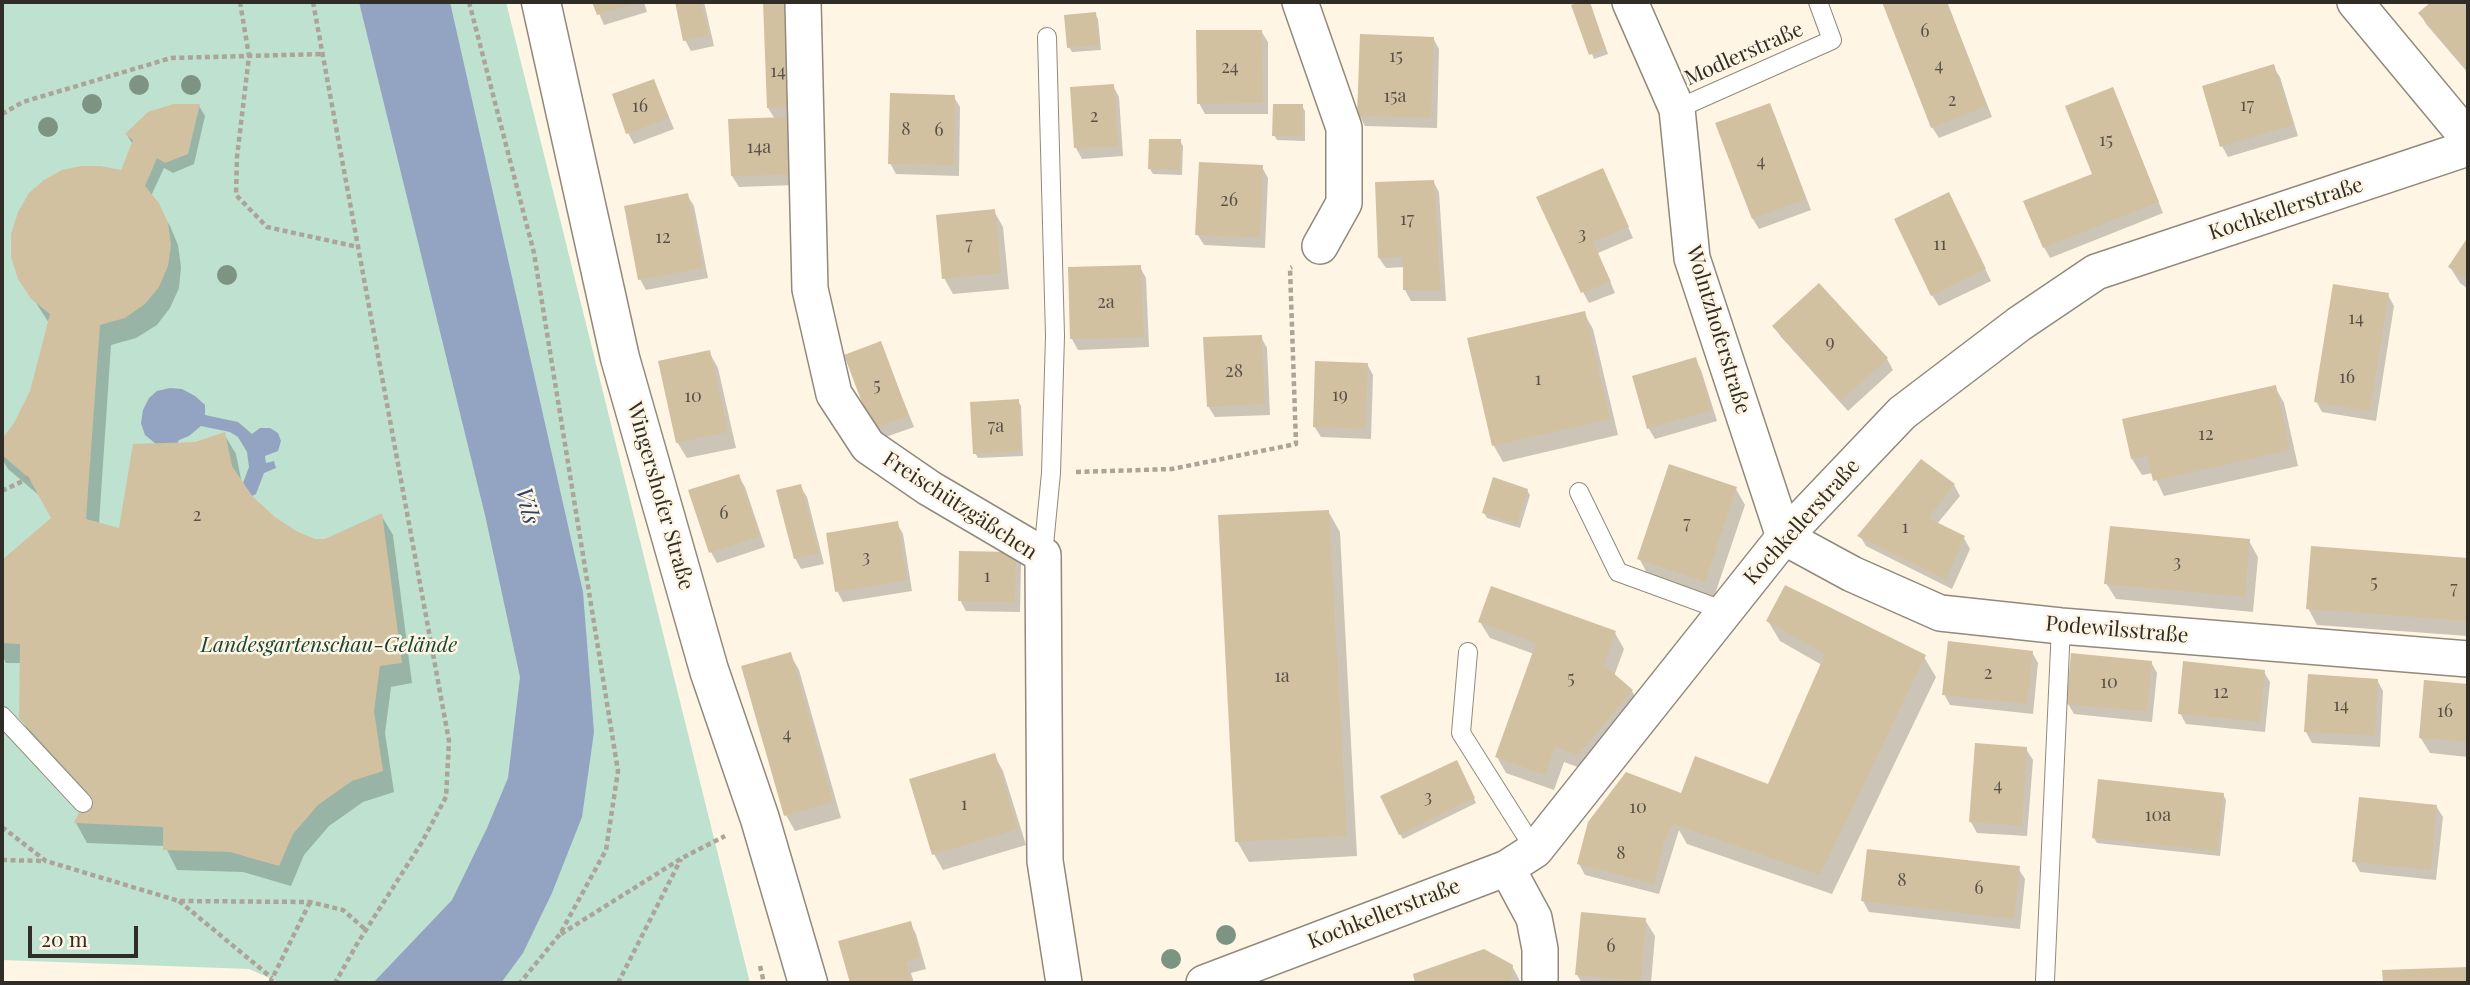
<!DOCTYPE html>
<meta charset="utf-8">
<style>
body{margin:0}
#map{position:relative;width:2470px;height:985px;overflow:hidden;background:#fef5e5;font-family:"Playfair Display",serif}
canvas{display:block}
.frame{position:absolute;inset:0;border:4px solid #302d27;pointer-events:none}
.scale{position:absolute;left:28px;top:926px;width:110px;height:32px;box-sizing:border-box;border:4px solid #302d27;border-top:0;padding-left:9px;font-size:21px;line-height:24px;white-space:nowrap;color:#302d27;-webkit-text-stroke:5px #fef5e5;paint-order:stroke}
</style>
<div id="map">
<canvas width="2470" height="985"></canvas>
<div class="frame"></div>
<div class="scale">20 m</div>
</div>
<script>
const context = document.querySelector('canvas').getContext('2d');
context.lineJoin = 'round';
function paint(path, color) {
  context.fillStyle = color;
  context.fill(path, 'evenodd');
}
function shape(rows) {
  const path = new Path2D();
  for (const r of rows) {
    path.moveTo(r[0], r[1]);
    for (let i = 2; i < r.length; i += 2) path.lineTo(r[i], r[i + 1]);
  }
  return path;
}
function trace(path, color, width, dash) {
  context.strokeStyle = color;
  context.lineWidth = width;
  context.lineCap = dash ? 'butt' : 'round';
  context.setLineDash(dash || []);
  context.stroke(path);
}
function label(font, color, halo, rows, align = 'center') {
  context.font = font + ' "Playfair Display",serif';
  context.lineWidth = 5;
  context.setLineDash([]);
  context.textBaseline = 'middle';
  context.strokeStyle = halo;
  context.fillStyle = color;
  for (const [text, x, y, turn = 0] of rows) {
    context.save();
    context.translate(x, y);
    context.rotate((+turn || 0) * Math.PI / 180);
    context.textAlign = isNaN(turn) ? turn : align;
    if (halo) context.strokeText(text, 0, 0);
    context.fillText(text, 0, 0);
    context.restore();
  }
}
const green = shape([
 [2,2,506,2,750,983,281,983,249,969,2,960]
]);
const water = shape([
 [359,2,450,2,583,592,594,732,582,817,552,893,523,953,501,983,373,983,452,900,487,828,508,778,520,677,485,515],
 [170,388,182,389,195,396,205,405,205,415,238,422,252,434,260,428,270,428,278,433,281,441,278,451,265,456,266,463,274,461,276,468,264,473,256,494,252,496,243,483,249,467,247,452,238,437,230,432,201,426,189,436,179,440,177,444,156,444,145,435,141,423,143,410,149,398,157,391]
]);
const shadow = shape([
 [594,2,644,2,647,12,604,25],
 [676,2,704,2,714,46,691,51,685,40],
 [764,2,794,2,798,118,786,118,793,130,795,185,739,187,732,176,730,121,775,119,768,108],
 [1585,2,1588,2,1590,6,1608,54,1594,59,1573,6],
 [1884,2,1947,2,1992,117,1939,138,1932,127],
 [2433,2,2468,2,2468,73,2426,24,2420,13],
 [1095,14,1098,19,1101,50,1072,52,1069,47],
 [1261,31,1268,42,1268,114,1205,114,1199,103],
 [1433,38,1439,49,1437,128,1365,126,1359,115],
 [2273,67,2280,77,2298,136,2228,157,2222,146],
 [654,81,674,129,634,144,628,133],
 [1113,86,1119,97,1123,156,1082,159,1076,148],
 [954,97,960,107,959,176,896,174,890,163],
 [2118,100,2163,213,2050,258,2044,247,2094,175],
 [1769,105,1775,116,1811,210,1759,229,1753,219,1718,124],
 [199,106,205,116,194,164,173,173,164,168,151,196,170,226,178,245,181,267,179,288,170,308,157,325,136,338,111,345,99,524,120,530,195,444,224,434,236,454,242,484,251,498,274,519,296,532,314,541,326,541,381,515,393,535,412,683,391,687,385,733,394,792,363,802,329,826,304,855,291,886,243,872,177,870,165,846,87,843,76,823,87,798,33,739,21,718,22,663,6,663,2,655,2,563,53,519,41,497,8,469,2,459,2,442,16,424,32,392,49,323,20,278,122,172,133,145,127,135],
 [1302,106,1305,111,1305,141,1277,140,1274,135],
 [1180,141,1183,146,1182,175,1153,174,1150,169],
 [1262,167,1268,178,1265,248,1204,245,1197,234],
 [1603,170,1633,238,1598,253,1615,293,1589,303,1583,292],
 [1433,181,1439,192,1446,301,1411,301,1405,290,1405,267,1386,268,1379,258],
 [687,195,694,206,708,278,646,290,640,279],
 [1954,205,1991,281,1939,306,1932,295],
 [994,211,1003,227,1009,289,953,294,944,278],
 [2468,240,2468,289,2460,283,2450,267],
 [1140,267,1146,278,1149,347,1078,350,1072,339],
 [1819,286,1887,359,1893,370,1848,411,1781,337,1774,326],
 [2388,295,2394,306,2376,421,2322,412,2316,401],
 [1584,313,1593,329,1618,435,1503,462,1494,446,1469,339],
 [1261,337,1267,348,1270,415,1215,417,1208,406],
 [880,343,914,427,880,439,874,429],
 [709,352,718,368,736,448,687,458,677,442],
 [1695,359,1701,370,1717,421,1655,439,1649,429,1634,377],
 [1367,364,1373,375,1371,439,1321,437,1314,426],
 [2275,387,2284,403,2298,466,2164,496,2153,473,2142,475,2132,459,2124,420],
 [1018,401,1021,406,1023,456,978,458,975,453],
 [738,476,745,487,765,547,717,563,711,552,691,491],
 [1954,485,1960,496,1937,524,1964,538,1970,549,1952,589,1866,546,1860,536],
 [800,486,807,497,824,564,801,569,795,558],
 [1736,489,1745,505,1714,597,1648,575,1639,558],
 [1527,490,1530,495,1520,528,1487,518,1484,513],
 [1328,511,1340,532,1357,856,1249,862,1237,841],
 [897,523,903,534,912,591,843,602,837,591],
 [2249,541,2258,557,2253,612,2116,599,2106,583],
 [2312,548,2468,560,2468,636,2317,625,2308,608],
 [1015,553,1021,564,1020,612,966,611,960,600],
 [1768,621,1924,657,1936,677,1832,894,1687,844,1679,830,1659,894,1585,875,1579,864,1683,795,1769,786,1822,665,1780,641],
 [1480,622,1615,633,1624,649,1614,676,1632,691,1641,707,1588,771,1564,762,1554,790,1506,773,1497,757,1534,654,1490,638],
 [2032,652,2038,663,2033,714,1950,705,1944,694],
 [790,654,799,670,841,818,795,831,786,815],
 [2151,662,2157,673,2152,722,2074,714,2068,704],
 [2264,672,2270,682,2265,732,2186,724,2180,713],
 [2377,680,2383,691,2380,747,2312,743,2306,732],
 [2426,682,2468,685,2468,757,2430,753,2420,737],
 [2026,749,2033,760,2027,836,1977,833,1971,822],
 [994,755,1003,771,1026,845,943,870,934,854],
 [1459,767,1476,803,1403,839,1400,834],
 [2223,794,2226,800,2220,856,2097,843,2094,838],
 [2436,806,2443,817,2436,880,2360,872,2354,861],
 [2018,868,2025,879,2020,929,1869,912,1863,901],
 [1645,920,1655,936,1651,983,1582,983,1577,975],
 [910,923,916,934,926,969,911,973,914,983,852,983,841,942],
 [1512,966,1521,983,1417,983,1415,975],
 [2468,968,2468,983,2384,983,2384,972]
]);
const building = shape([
 [592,2,639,2,597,15],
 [675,2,701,2,709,35,683,41],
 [763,2,789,2,793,107,767,108],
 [1580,2,1590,2,1606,49,1589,55,1571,5],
 [1882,2,1947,2,1987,106,1931,128],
 [2431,2,2468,2,2468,72,2418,13],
 [1096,12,1099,45,1067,48,1064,15],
 [1196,30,1262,30,1263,103,1197,104],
 [1360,34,1434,37,1431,118,1357,116],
 [2274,64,2293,125,2220,147,2202,86],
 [654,79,669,118,626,134,612,94],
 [1114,84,1118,146,1074,148,1070,87],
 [2113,87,2159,202,2043,248,2023,201,2092,174,2065,106],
 [890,93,955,95,954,165,888,164],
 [1770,103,1806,199,1752,219,1715,123],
 [173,104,200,104,188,154,165,163,157,158,145,186,159,203,168,223,171,245,168,266,159,287,145,304,125,318,100,325,86,519,119,528,133,444,195,442,225,432,232,466,252,496,275,517,296,531,315,539,325,539,382,513,402,663,380,666,374,711,383,771,352,781,318,805,293,834,279,866,230,852,163,850,163,827,74,823,88,793,19,718,20,644,2,643,2,560,51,518,29,478,2,455,2,439,14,423,30,391,50,314,31,299,18,279,11,257,11,234,18,212,29,193,44,180,62,170,81,166,100,166,121,170,133,140,125,134,148,112],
 [1273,104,1303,104,1303,136,1272,136],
 [788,117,790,175,731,176,728,119],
 [1149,139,1181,139,1180,170,1148,169],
 [1199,162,1263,165,1260,238,1195,235],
 [1603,168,1629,227,1593,242,1611,282,1581,293,1536,197],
 [1434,180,1441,290,1403,290,1403,257,1378,258,1375,182],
 [1949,192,1986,269,1931,296,1894,219],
 [688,193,703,268,638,280,624,206],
 [995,209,1001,273,942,279,936,215],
 [2468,237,2468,280,2448,267],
 [1141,265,1144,337,1070,339,1068,267],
 [1819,283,1888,358,1841,401,1772,326],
 [2333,284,2389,293,2370,411,2314,402],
 [1585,311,1610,419,1492,446,1467,338],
 [1262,335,1265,404,1207,407,1203,337],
 [881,341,909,416,872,429,844,355],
 [710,350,728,432,676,443,658,361],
 [1696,357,1712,410,1647,429,1632,376],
 [1315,361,1368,363,1365,429,1313,427],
 [2276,385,2290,450,2153,481,2147,456,2131,459,2122,419],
 [1019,399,1021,451,973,454,970,402],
 [1921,459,1955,484,1928,518,1965,536,1946,580,1857,536],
 [1669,464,1737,487,1705,582,1637,559],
 [739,474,760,536,709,553,688,490],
 [1493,477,1528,489,1517,524,1482,513],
 [801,484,819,553,794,559,776,490],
 [1329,510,1347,836,1235,842,1218,515],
 [898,521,907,580,835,592,826,533],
 [2110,526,2250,539,2245,597,2104,584],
 [2311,546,2468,558,2468,621,2306,609],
 [959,551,1016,552,1015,602,958,601],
 [1785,585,1926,655,1820,875,1673,824,1664,842,1654,884,1577,864,1588,822,1626,772,1681,793,1695,756,1768,784,1825,654,1766,621],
 [1491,586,1616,631,1604,665,1633,690,1578,755,1555,747,1545,775,1495,757,1536,643,1478,622],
 [1948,641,2033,651,2027,704,1942,695],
 [791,652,833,802,784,816,741,666],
 [2071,653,2152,661,2147,712,2066,704],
 [2183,661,2265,670,2260,722,2178,714],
 [2308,674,2378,679,2375,736,2304,732],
 [2424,680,2468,684,2468,742,2419,738],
 [1975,743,2027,747,2022,826,1969,822],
 [995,753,1018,829,932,855,909,779],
 [1457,760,1475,798,1399,835,1380,796],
 [2098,779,2224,793,2217,851,2092,838],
 [2359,797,2437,805,2431,870,2352,862],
 [1867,849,2020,866,2014,919,1861,901],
 [1581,912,1646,918,1641,981,1575,975],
 [911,921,921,958,906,962,912,983,850,983,838,941],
 [1484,949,1513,965,1510,983,1415,983,1413,974],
 [2468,967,2468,983,2383,983,2382,970]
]);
const path = shape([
 [240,2,249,56,237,157,236,195,267,227,358,247],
 [313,2,449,741,446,797,422,842,357,944,335,983],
 [469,2,534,253,618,771,606,850,560,934,520,983],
 [2,114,23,102,171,58,322,54],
 [1076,472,1172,469,1296,444,1290,268,1292,267],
 [2,491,29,478],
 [2,827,46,861,179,901,310,902,343,910,366,930],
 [2,860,46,861],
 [179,901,272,978],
 [561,934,682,858,725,836],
 [760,966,764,983],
 [270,983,310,902],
 [618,983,681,859]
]);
const service = shape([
 [1677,109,1832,40,1818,2],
 [1579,492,1618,572,1725,611],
 [1043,555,1051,473,1055,336,1047,37],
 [1468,652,1461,733,1535,850],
 [2,716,83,803],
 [2045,980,2061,626]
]);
const minor = shape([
 [803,2,810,289,834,394,868,446,929,488,1043,555,1045,861,1064,983],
 [1300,2,1344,128,1344,203,1320,246],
 [1630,2,1677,109,1692,258,1784,537],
 [2355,2,2468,138],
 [1784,537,1852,574,1940,613,2061,626,2468,659],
 [1507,868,1534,918,1540,949,1540,983],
 [1204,983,1507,868,1535,850,1784,537,1902,413,2019,324,2096,272,2468,148]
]);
const tertiary = shape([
 [541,2,620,358,709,670,760,819,808,983]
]);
const trees = [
 [139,85],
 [191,85],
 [92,104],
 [48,127],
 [227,275],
 [1226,935],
 [1171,959]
];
const numberNames = [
 ["6",1925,31],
 ["15",1396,56],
 ["4",1939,65],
 ["24",1230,67],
 ["14",778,71],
 ["15a",1395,96],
 ["2",1952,100],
 ["17",2247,105],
 ["16",640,106],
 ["2",1094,116],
 ["8",906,129],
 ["6",939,130],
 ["15",2106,140],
 ["14a",759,147],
 ["4",1761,161],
 ["26",1229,200],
 ["17",1407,219],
 ["3",1582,234],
 ["12",663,237],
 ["7",969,244],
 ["11",1940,244],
 ["2a",1106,302],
 ["14",2356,318],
 ["9",1830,342],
 ["28",1234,371],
 ["16",2347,377],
 ["1",1538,379],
 ["5",877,385],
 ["19",1340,395],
 ["10",693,396],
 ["7a",996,426],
 ["12",2206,434],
 ["6",724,513],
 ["2",197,515],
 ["7",1687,523],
 ["1",1905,527],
 ["3",866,557],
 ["3",2177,562],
 ["1",987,576],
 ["5",2374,582],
 ["7",2454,588],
 ["2",1988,673],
 ["1a",1282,676],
 ["5",1571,678],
 ["10",2109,682],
 ["12",2221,692],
 ["14",2341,705],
 ["16",2445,711],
 ["4",787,734],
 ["4",1998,785],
 ["3",1428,797],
 ["1",964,804],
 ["10",1638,807],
 ["10a",2158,815],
 ["8",1621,853],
 ["8",1902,880],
 ["6",1979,888],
 ["6",1611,946]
];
const streetNames = [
 ["Modlerstraße",1744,54,-24],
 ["Kochkellerstraße",2286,209,-18],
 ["Wolntzhoferstraße",1718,330,73],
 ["Wingershofer Straße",660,496,74],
 ["Freischützgäßchen",960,506,33],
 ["Kochkellerstraße",1802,522,-48],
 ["Podewilsstraße",2117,630,5],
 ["Kochkellerstraße",1384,914,-21]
];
const parkNames = [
 ["Landesgartenschau-Gelände",329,645]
];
const waterNames = [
 ["Vils",527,506,77]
];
paint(green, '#bfe1d0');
paint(water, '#93a4c2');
paint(shadow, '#0003');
paint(building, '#d2c1a1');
trace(service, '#918a7b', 20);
trace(minor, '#918a7b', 38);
trace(tertiary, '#918a7b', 41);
trace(path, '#aba498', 4.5, [5, 3.5]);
trace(service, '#fff', 18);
trace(minor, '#fff', 35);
trace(tertiary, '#fff', 38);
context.fillStyle = '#7d9483';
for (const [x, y] of trees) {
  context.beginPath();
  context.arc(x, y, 10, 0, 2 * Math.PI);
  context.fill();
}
label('18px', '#585246', null, numberNames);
label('21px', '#302d27', '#fef5e5', streetNames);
label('italic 21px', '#144532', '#fef5e5', parkNames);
label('italic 23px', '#2b436c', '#fef5e5', waterNames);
</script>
